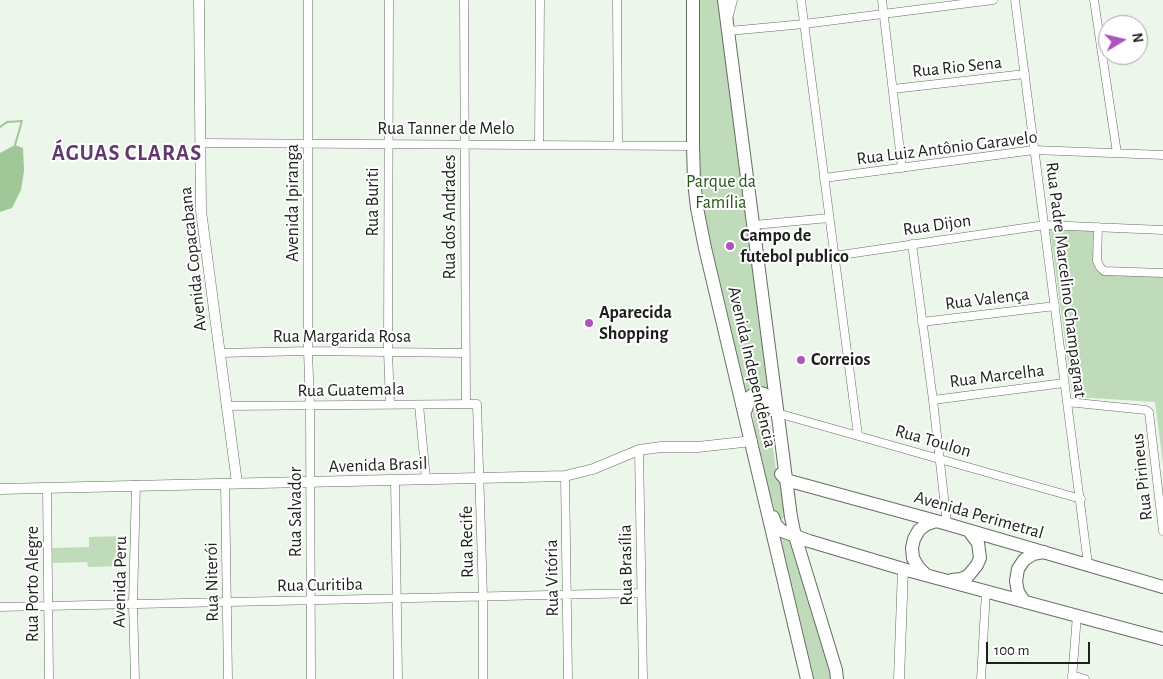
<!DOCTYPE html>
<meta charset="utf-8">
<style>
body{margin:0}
#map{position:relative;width:1163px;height:679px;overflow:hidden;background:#edf6eb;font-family:"Alegreya Sans",sans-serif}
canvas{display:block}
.north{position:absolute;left:1098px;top:15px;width:50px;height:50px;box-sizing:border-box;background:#fff;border:1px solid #a4a5a4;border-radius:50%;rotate:81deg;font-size:14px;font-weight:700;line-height:20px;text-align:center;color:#1c1f1b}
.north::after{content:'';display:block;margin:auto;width:18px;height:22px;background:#ac53bf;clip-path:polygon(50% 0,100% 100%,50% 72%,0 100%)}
.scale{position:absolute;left:986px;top:642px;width:104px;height:22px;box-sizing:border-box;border:2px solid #1c1f1b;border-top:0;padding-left:6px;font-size:15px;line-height:18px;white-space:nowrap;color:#1c1f1b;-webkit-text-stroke:4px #fff;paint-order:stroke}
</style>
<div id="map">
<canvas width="1163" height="679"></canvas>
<div class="north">N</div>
<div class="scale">100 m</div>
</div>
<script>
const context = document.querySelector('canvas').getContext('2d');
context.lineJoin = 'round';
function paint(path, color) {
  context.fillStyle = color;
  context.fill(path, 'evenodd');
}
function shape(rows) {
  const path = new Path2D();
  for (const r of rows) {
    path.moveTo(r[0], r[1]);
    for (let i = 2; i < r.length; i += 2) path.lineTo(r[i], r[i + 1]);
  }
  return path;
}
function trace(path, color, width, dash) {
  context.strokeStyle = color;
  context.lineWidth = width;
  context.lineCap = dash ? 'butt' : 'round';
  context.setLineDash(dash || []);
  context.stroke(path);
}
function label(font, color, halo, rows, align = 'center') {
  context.font = font + ' "Alegreya Sans",sans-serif';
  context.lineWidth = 4;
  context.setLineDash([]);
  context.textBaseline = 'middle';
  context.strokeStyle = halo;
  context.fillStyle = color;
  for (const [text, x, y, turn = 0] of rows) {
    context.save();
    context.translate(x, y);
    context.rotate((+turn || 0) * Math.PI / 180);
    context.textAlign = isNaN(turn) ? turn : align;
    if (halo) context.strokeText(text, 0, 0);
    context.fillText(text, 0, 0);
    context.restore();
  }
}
const green = shape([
 [696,0,719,0,770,392,744,398,698,194],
 [1052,228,1093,230,1095,234,1093,263,1098,272,1102,274,1163,276,1163,464,1155,402,1075,397,1075,392,1072,392,1050,230],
 [755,397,767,402,777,478,781,482,786,516,782,519,780,519,775,514,753,438,755,430,752,410],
 [777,531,790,538,829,665,831,679,810,679],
 [123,536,124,566,88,567,87,562,53,563,52,548,89,547,89,537]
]);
const water = shape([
 [15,145,23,148,24,171,21,190,12,208,0,212,0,153]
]);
const stream = shape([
 [0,127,7,122,22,121,15,145]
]);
const minor = shape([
 [308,0,308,351,310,406,311,679],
 [389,0,388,351,390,404],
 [464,0,466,404],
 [617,0,618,145],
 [801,0,858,435],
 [882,0,902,168],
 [1015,0,1088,564],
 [1094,0,1117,153],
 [729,15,733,0],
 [729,31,804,24,993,0],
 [893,89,1025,74],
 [200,143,693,146],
 [539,145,540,0],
 [824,178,1034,150,1163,155],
 [754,225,829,218],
 [1098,227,1097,261,1100,267,1104,271,1163,273],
 [912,244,933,400,947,524],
 [834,256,1045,225,1163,230],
 [922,322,1055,306],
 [220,353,308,351,465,353],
 [933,400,1064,383],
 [1067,402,1146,410,1149,412,1163,531],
 [419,405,426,479],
 [226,406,477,404,483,597,483,679],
 [777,413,1081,499],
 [639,450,643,679],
 [565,476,568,679],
 [395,480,398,679],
 [225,484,228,679],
 [47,488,49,679],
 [0,607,641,593],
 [1072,675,1085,679],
 [135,679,133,603,136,485],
 [981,679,986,591],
 [1072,679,1077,615]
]);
const tertiary = shape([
 [199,0,201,211,237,483],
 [0,489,565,476,593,469,639,450,661,447,698,447,752,441],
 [899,679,903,569]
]);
const primary = shape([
 [693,0,693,146,694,181,697,208,705,248,807,679],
 [724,0,791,517,795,536,836,670,837,679],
 [745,412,750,397,757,392,764,394,767,398,770,410],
 [781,474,786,480,947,524,1163,587],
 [773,517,776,525,782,531,809,541,903,569,1163,639],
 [925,574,918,567,913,558,912,548,914,539,919,530,927,524,936,521],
 [952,580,961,579,968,576,977,565,980,558,978,543,969,531],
 [1024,601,1018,592,1016,581,1018,569,1024,560,1033,554,1044,552]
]);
const markers = [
 [730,246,5,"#ac53bf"],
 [589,323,5,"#ac53bf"],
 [801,360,5,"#ac53bf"]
];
const streetNames = [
 ["Rua Rio Sena",957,67,-6],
 ["Rua Tanner de Melo",446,129],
 ["Rua Luiz Antônio Garavelo",947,148,-7],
 ["Rua Buriti",373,202,-90],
 ["Avenida Ipiranga",293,203,-90],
 ["Rua dos Andrades",450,217,-90],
 ["Rua Dijon",937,225,-8],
 ["Avenida Copacabana",193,259,-96],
 ["Rua Padre Marcelino Champagnat",1066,280,83],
 ["Rua Valença",987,299,-7],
 ["Rua Margarida Rosa",342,337],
 ["Avenida Independência",752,367,77],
 ["Rua Marcelha",997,376,-7],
 ["Rua Guatemala",351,390,-1],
 ["Rua Toulon",933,441,16],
 ["Avenida Brasil",378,465,-2],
 ["Rua Pirineus",1142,477,-96],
 ["Rua Salvador",296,512,-90],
 ["Avenida Perimetral",979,515,16],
 ["Rua Recife",467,542,-91],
 ["Rua Brasília",626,565,-91],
 ["Rua Vitória",552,578,-91],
 ["Avenida Peru",120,582,-89],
 ["Rua Niterói",212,582,-91],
 ["Rua Porto Alegre",33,584,-90],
 ["Rua Curitiba",320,585,-1]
];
const parkNames = [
 ["Parque da",721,182],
 ["Família",721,203]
];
const poiNames = [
 ["Campo de",740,236],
 ["futebol publico",740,257],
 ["Aparecida",599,313],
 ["Shopping",599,334],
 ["Correios",811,360]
];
const districtNames = [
 ["ÁGUAS CLARAS",127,153]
];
paint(green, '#bfdbb9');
paint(water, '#a0c797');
trace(stream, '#a0c797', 2);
trace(minor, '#656d63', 9);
trace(tertiary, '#656d63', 11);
trace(primary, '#656d63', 14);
trace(minor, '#fff', 8);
trace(tertiary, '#fff', 10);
trace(primary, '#fff', 12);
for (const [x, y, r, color] of markers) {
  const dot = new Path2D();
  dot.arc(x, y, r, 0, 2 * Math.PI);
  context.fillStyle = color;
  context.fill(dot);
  trace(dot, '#fff', 2);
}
label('18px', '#1c1f1b', '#fff', streetNames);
label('18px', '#225616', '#fff', parkNames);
label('bold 18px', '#1c1f1b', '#fff', poiNames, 'left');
context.letterSpacing = '1px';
label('bold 22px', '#64386e', '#fff', districtNames);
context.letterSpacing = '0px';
</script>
